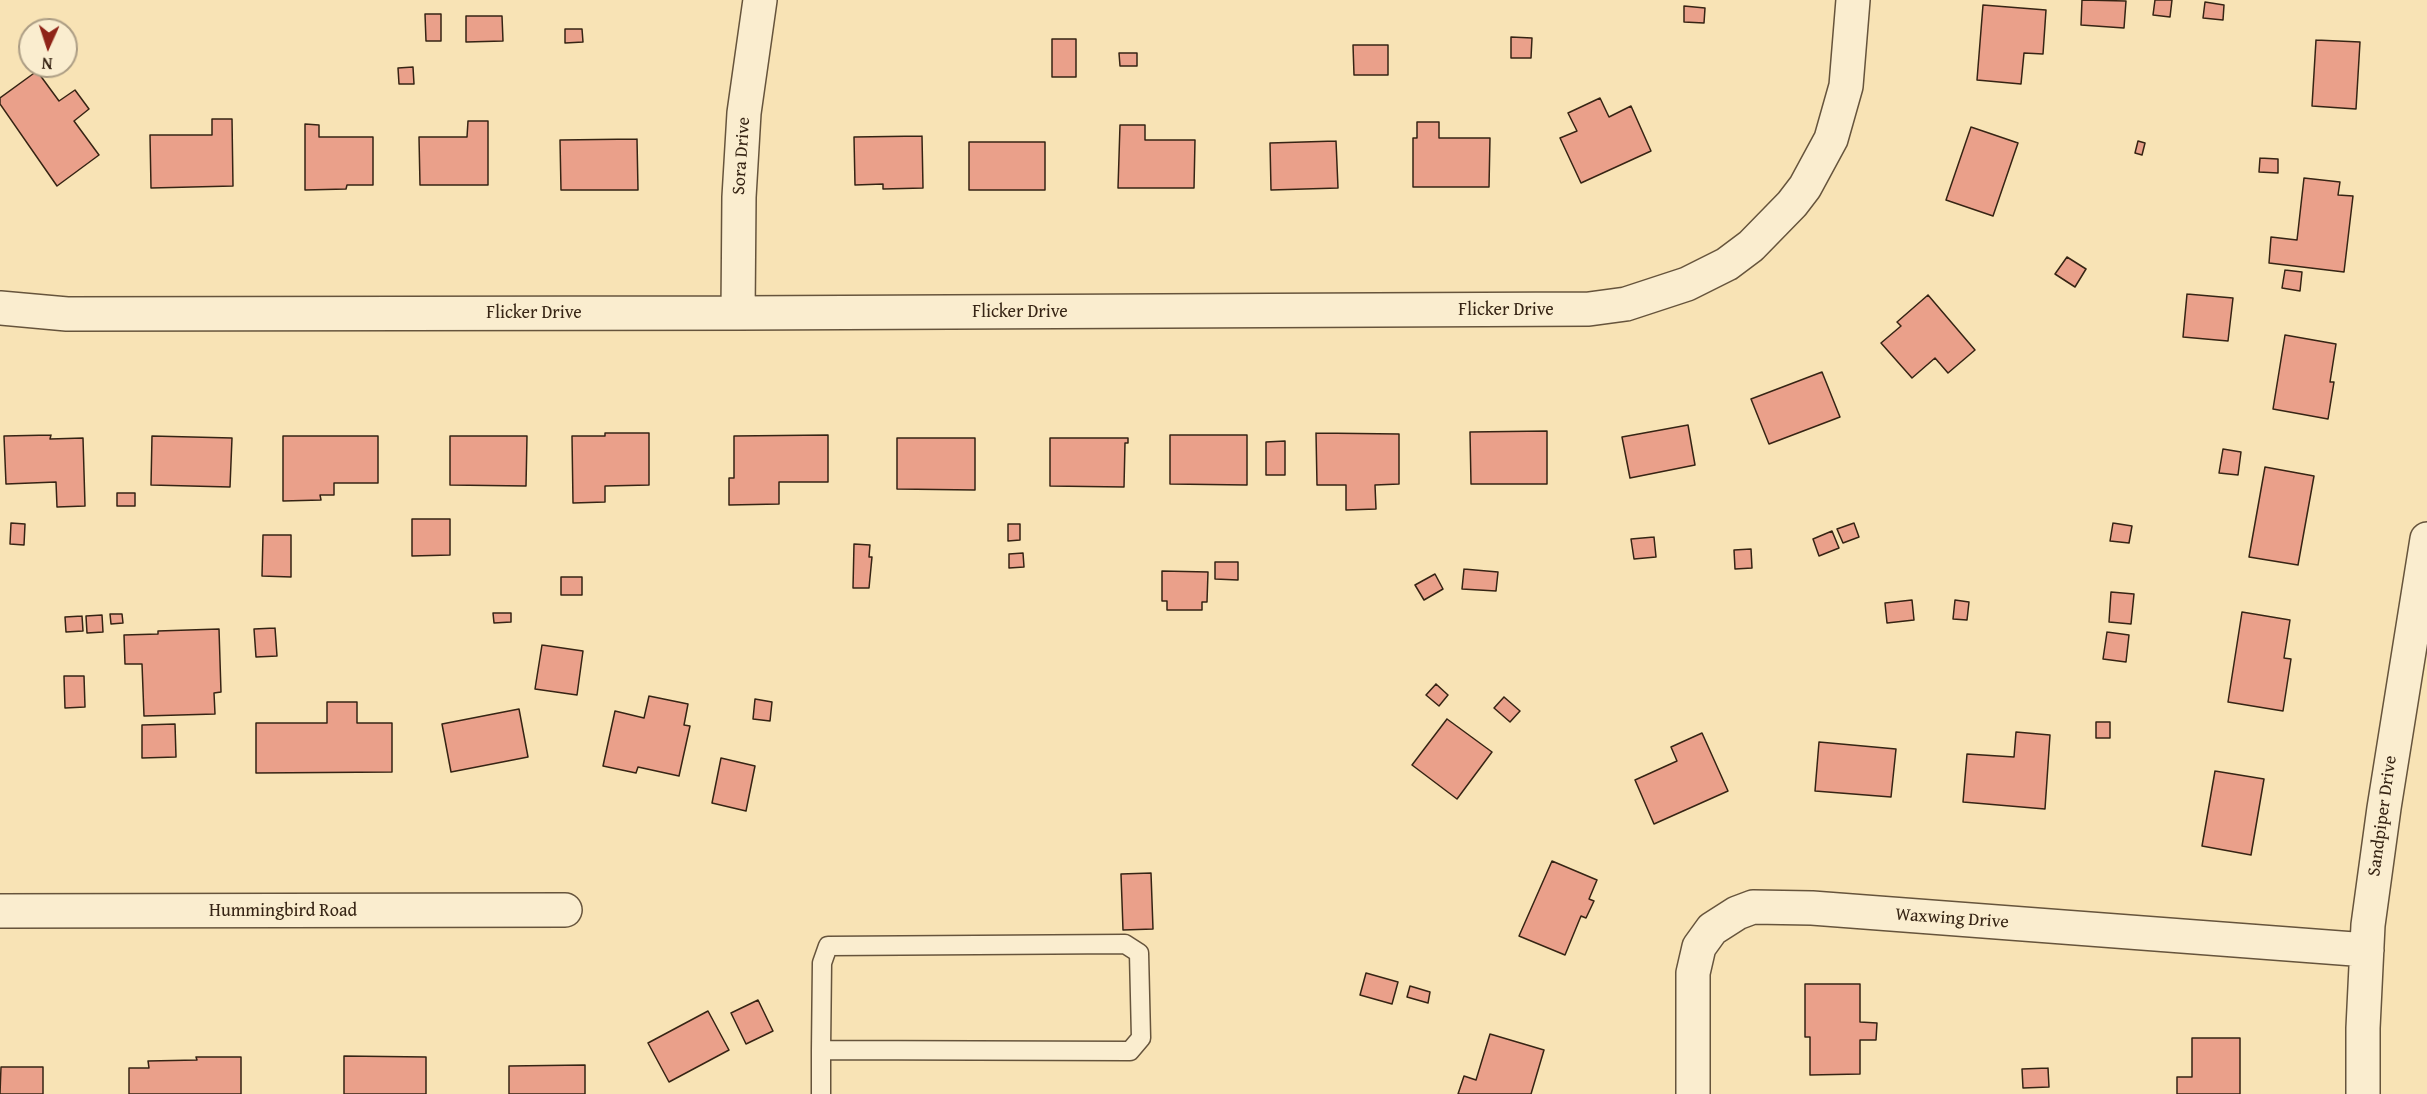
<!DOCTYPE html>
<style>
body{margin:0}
#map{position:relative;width:2427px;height:1094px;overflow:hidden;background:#f8e3b5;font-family:"Gentium Book Plus",serif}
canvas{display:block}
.north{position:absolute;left:18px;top:18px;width:60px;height:60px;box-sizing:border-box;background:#faedcf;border:2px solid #ac9d84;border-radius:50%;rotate:183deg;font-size:16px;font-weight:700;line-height:24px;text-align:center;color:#362414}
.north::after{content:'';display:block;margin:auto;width:21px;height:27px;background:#8f2418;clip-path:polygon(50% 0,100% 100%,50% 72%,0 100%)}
</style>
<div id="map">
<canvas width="2427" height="1094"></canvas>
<div class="north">N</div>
</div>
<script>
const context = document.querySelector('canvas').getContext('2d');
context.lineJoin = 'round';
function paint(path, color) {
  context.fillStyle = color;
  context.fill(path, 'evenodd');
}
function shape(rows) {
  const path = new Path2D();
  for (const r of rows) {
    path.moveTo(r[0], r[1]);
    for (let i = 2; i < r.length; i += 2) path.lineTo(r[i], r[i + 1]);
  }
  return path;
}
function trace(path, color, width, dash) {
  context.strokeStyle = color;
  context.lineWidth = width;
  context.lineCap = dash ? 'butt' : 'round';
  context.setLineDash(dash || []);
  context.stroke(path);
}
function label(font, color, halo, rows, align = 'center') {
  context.font = font + ' "Gentium Book Plus",serif';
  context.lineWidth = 6;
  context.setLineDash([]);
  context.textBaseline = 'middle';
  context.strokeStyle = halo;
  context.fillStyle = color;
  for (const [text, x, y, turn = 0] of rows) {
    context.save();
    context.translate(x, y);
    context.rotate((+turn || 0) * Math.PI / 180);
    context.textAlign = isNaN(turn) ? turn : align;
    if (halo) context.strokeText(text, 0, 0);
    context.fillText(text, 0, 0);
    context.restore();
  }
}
const building = shape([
 [2082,0,2126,1,2124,28,2081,25,2082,0],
 [2155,0,2172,0,2170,17,2153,15,2155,0],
 [2205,2,2224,5,2223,20,2203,18,2205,2],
 [1983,5,2046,10,2043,54,2024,53,2021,84,1977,80,1983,5],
 [1684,6,1705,8,1704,23,1684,22,1684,6],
 [425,14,441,14,441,41,426,41,425,14],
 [466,16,502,16,503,41,466,42,466,16],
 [565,29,582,29,583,42,565,43,565,29],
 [1511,37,1532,38,1531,58,1511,58,1511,37],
 [1052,39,1076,39,1076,77,1052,77,1052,39],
 [2316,40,2360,42,2356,109,2312,106,2316,40],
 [1353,45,1388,45,1388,75,1354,75,1353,45],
 [1119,53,1137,53,1137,66,1120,66,1119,53],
 [413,67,414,84,399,84,398,68,413,67],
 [37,71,59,101,75,90,89,109,74,121,99,155,57,186,0,104,0,98,37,71],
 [1600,98,1609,117,1631,106,1651,151,1581,183,1560,138,1577,131,1568,113,1600,98],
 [212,119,232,119,233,186,151,188,150,135,212,135,212,119],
 [468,121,488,121,488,185,420,185,419,137,467,137,468,121],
 [1417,122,1439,122,1439,138,1490,138,1489,187,1413,187,1413,138,1417,138,1417,122],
 [305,124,319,125,319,137,373,137,373,185,347,185,346,189,305,190,305,124],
 [1120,125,1145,125,1145,140,1195,140,1194,188,1118,188,1120,125],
 [1971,127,2018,143,1993,216,1946,200,1971,127],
 [922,136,923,188,883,189,883,184,855,185,854,137,922,136],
 [637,139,638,190,561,190,560,140,637,139],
 [1336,141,1338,188,1271,190,1270,143,1336,141],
 [2138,141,2145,143,2142,155,2135,153,2138,141],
 [969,142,1045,142,1045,190,969,190,969,142],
 [2260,158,2278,159,2278,173,2259,172,2260,158],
 [2304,178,2340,182,2338,195,2353,196,2344,272,2269,263,2271,237,2297,240,2304,178],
 [2067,257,2086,269,2075,287,2055,274,2067,257],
 [2285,270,2302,272,2300,291,2282,288,2285,270],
 [2187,294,2233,298,2228,341,2183,337,2187,294],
 [1928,295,1975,350,1948,373,1935,358,1912,378,1881,343,1901,326,1897,322,1928,295],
 [2285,335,2336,344,2330,382,2334,382,2328,419,2273,409,2285,335],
 [1822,372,1840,417,1769,444,1751,399,1822,372],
 [1688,425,1695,465,1630,478,1622,437,1688,425],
 [1547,431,1547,484,1471,484,1470,432,1547,431],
 [605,433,649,433,649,485,605,486,605,502,573,503,572,436,605,436,605,433],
 [1316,433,1399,434,1399,484,1375,485,1376,509,1346,510,1346,485,1317,485,1316,433],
 [51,435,50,439,83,438,85,506,57,507,56,482,6,484,4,436,51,435],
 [828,435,828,482,779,482,779,504,729,505,729,478,734,478,734,436,828,435],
 [1170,435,1247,435,1247,485,1170,484,1170,435],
 [152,436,232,438,230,487,151,485,152,436],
 [283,436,378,436,378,483,334,483,334,495,320,495,321,500,283,501,283,436],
 [450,436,527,436,526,486,450,485,450,436],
 [897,438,975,438,975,490,897,489,897,438],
 [1050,438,1128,438,1128,443,1125,443,1124,487,1050,486,1050,438],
 [1285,441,1285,475,1266,475,1266,442,1285,441],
 [2223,449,2241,452,2238,475,2219,473,2223,449],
 [2265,467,2314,476,2298,565,2249,557,2265,467],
 [117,493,135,493,135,506,117,506,117,493],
 [412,519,450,519,450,555,412,556,412,519],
 [11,523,25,524,24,545,10,544,11,523],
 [1854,523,1859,537,1843,543,1837,529,1854,523],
 [2113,523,2132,526,2129,543,2110,541,2113,523],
 [1008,524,1020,524,1020,540,1008,541,1008,524],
 [1832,531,1839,548,1819,556,1813,539,1832,531],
 [263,535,291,535,291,577,262,576,263,535],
 [1654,537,1656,557,1634,559,1631,539,1654,537],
 [854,544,870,545,869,557,872,557,869,588,853,588,854,544],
 [1751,549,1752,568,1735,569,1734,550,1751,549],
 [1023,553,1024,567,1009,568,1009,554,1023,553],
 [1215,562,1238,562,1238,580,1215,579,1215,562],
 [1464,569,1498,572,1496,591,1462,589,1464,569],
 [1162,571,1208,572,1207,602,1202,602,1202,610,1167,610,1167,601,1162,601,1162,571],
 [1435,574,1443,589,1424,600,1415,585,1435,574],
 [561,577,582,577,582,595,561,595,561,577],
 [2111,592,2134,594,2131,624,2109,622,2111,592],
 [1912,600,1914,620,1887,623,1885,603,1912,600],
 [1955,600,1969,602,1967,620,1953,619,1955,600],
 [2242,612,2290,620,2284,658,2291,659,2283,711,2228,702,2242,612],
 [493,613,511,613,511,622,494,623,493,613],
 [110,614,122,614,123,623,111,624,110,614],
 [102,615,103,632,87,633,86,616,102,615],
 [82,616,83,631,66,632,65,617,82,616],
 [275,628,277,656,256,657,254,629,275,628],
 [219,629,221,692,214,693,215,714,144,716,142,664,125,664,124,635,158,634,158,631,219,629],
 [2107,632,2129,635,2126,662,2103,659,2107,632],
 [542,645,583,651,577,695,535,689,542,645],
 [64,676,84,676,85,707,65,708,64,676],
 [1436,684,1448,695,1439,706,1426,695,1436,684],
 [649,696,688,704,684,725,690,726,679,776,638,767,636,773,603,766,615,711,644,718,649,696],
 [1504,697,1520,711,1510,722,1494,708,1504,697],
 [755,699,772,702,770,721,753,719,755,699],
 [327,702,357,702,357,723,392,723,392,772,256,773,256,723,327,723,327,702],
 [519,709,528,757,451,772,442,724,519,709],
 [1447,719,1492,752,1457,799,1412,765,1447,719],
 [2096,722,2110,722,2110,738,2096,738,2096,722],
 [175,724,176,757,142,758,142,725,175,724],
 [2016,732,2050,735,2045,809,1963,802,1967,754,2014,757,2016,732],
 [1702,733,1728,791,1654,824,1635,780,1677,761,1671,747,1702,733],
 [1819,742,1896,749,1891,797,1815,791,1819,742],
 [721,758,755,766,746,811,712,803,721,758],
 [2215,771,2264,779,2251,855,2202,846,2215,771],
 [1552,861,1597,880,1589,899,1594,901,1586,918,1581,916,1565,955,1519,936,1552,861],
 [1151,873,1153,929,1123,930,1121,874,1151,873],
 [1366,973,1398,982,1392,1004,1360,995,1366,973],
 [1805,984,1860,984,1860,1022,1877,1023,1876,1040,1860,1040,1860,1074,1810,1075,1810,1037,1805,1037,1805,984],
 [1410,986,1430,992,1428,1003,1407,997,1410,986],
 [758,1000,773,1031,746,1044,731,1013,758,1000],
 [708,1011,729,1050,669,1082,648,1043,708,1011],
 [1490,1034,1544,1050,1531,1094,1458,1094,1464,1076,1476,1080,1490,1034],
 [2192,1038,2240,1038,2240,1094,2177,1094,2177,1077,2192,1077,2192,1038],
 [344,1056,426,1057,426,1094,344,1094,344,1056],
 [196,1057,241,1057,241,1094,129,1094,129,1068,149,1068,148,1061,197,1060,196,1057],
 [585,1065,585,1094,509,1094,509,1066,585,1065],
 [1,1067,43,1067,43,1094,0,1094,1,1067],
 [2048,1068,2049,1087,2023,1088,2022,1069,2048,1068]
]);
const service = shape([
 [821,1094,821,1050,822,963,828,946,1125,944,1139,953,1141,1038,1130,1051,821,1050]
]);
const minor = shape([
 [0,308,67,314,738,313,1589,309,1626,304,1687,284,1727,264,1751,246,1792,204,1805,187,1831,139,1846,86,1853,0],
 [738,313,739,197,744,113,760,0],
 [0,911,565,910],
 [1693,1094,1693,973,1699,947,1712,929,1737,913,1753,907,1812,908,2367,950],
 [2363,1094,2363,1028,2368,925,2384,808,2427,539]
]);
const streetNames = [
 ["Sora Drive",742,156,-86],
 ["Flicker Drive",1506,310],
 ["Flicker Drive",1020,312],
 ["Flicker Drive",534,313],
 ["Sandpiper Drive",2383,816,-82],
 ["Hummingbird Road",283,911],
 ["Waxwing Drive",1952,919,4]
];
paint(building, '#eaa08a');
trace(building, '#362414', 1.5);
trace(service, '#66543c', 21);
trace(minor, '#66543c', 36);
trace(service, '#faedcf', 18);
trace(minor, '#faedcf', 33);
label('18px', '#362414', '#faedcf', streetNames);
</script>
